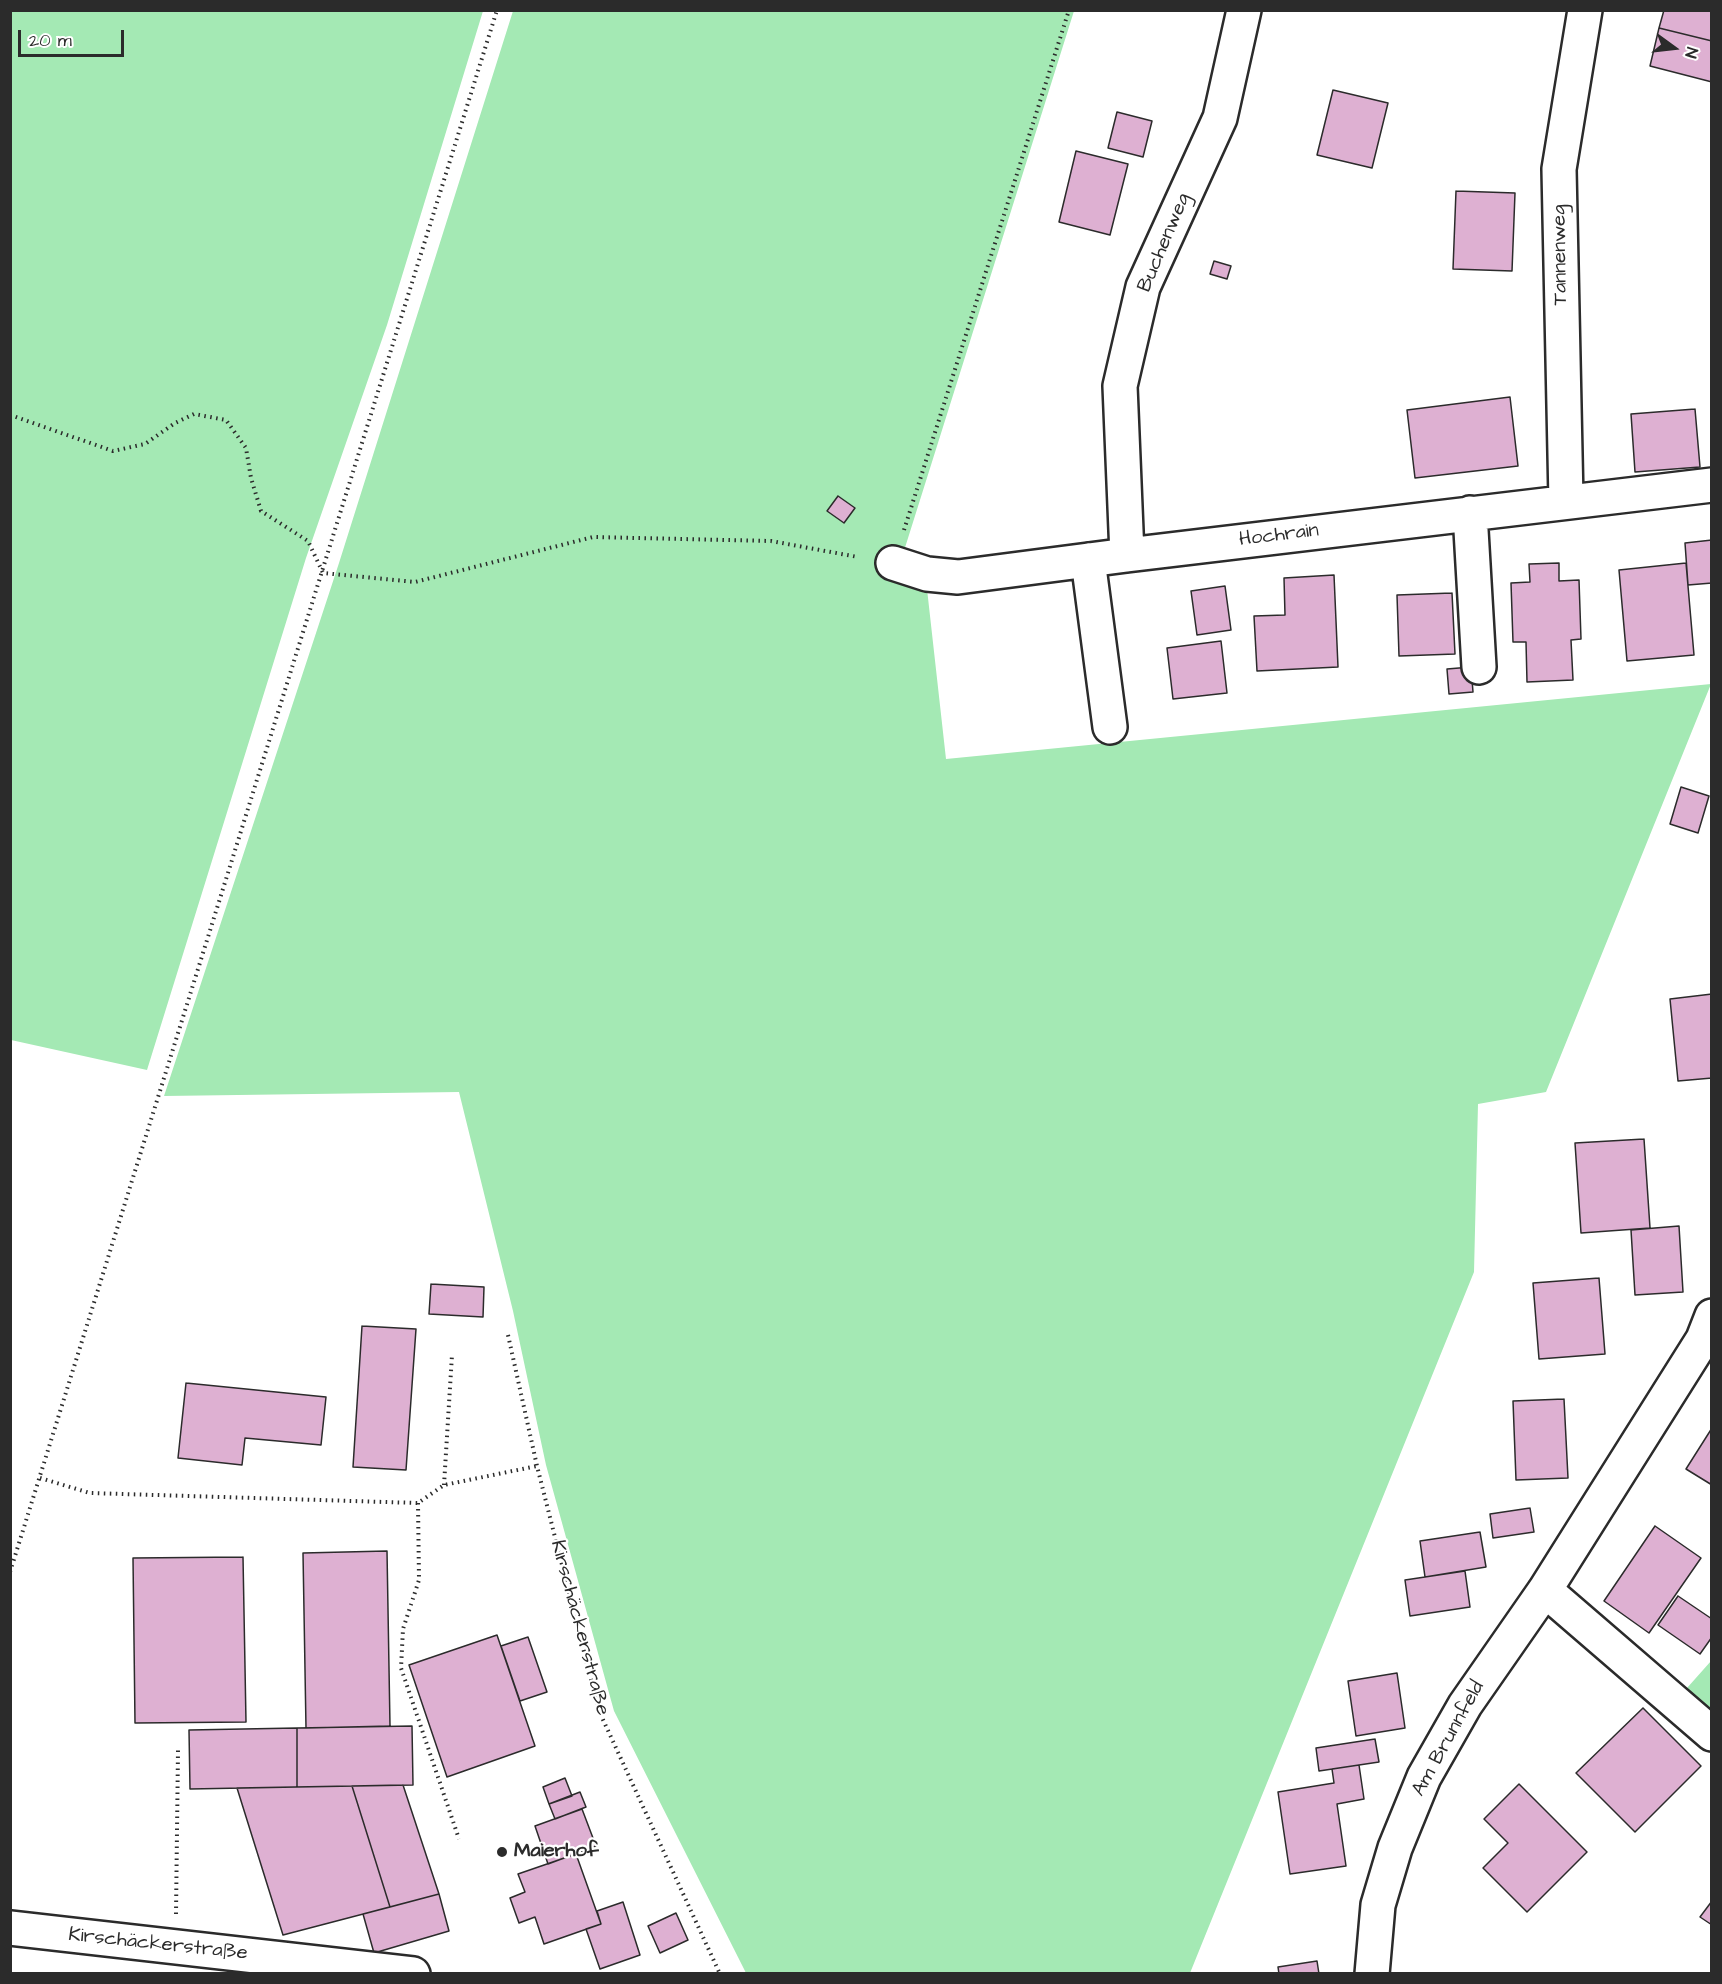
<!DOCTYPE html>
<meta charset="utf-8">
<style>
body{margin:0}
#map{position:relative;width:1722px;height:1984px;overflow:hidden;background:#fff;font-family:"Architects Daughter",sans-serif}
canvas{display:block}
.frame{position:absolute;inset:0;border:12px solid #2b2b2b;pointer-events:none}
.north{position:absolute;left:1644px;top:18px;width:60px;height:60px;-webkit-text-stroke:4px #fff;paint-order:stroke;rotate:105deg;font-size:16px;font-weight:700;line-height:24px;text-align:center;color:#2b2b2b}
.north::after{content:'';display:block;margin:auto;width:21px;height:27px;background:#2b2b2b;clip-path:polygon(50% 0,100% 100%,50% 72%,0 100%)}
.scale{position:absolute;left:18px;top:30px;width:106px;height:27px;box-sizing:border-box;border:3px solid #2b2b2b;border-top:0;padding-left:8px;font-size:18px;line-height:21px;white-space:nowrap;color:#2b2b2b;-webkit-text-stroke:4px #fff;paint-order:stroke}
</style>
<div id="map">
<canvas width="1722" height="1984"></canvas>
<div class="frame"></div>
<div class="north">N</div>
<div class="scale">20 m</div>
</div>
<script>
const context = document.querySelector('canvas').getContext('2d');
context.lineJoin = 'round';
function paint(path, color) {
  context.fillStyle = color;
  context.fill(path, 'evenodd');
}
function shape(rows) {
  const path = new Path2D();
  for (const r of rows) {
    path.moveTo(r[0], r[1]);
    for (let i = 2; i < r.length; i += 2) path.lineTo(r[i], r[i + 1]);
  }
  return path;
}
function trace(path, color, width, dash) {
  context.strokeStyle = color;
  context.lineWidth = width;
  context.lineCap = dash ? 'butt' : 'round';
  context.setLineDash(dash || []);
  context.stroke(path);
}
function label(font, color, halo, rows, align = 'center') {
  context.font = font + ' "Architects Daughter",sans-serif';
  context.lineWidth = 4.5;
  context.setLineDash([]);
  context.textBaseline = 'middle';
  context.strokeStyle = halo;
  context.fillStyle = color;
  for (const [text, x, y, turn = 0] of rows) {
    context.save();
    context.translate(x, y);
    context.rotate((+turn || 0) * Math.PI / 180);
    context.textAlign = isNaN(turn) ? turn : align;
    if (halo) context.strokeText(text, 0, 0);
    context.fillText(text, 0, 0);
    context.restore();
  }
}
const green = shape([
 [11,10,483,11,387,325,306,558,147,1070,11,1040],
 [513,11,1074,11,897,573,926,580,946,759,1711,684,1546,1092,1478,1104,1474,1272,1190,1973,746,1973,614,1711,546,1465,513,1311,459,1092,164,1096,339,563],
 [1711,1661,1711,1712,1687,1688]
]);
const building = shape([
 [1664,10,1712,10,1712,41,1659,28,1664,10],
 [1659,28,1712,41,1712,82,1650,66,1659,28],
 [1333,90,1388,103,1372,168,1317,155,1333,90],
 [1117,112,1152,121,1143,157,1108,148,1117,112],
 [1076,151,1128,164,1110,235,1059,222,1076,151],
 [1456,191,1515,193,1512,271,1453,269,1456,191],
 [1214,261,1231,266,1227,279,1210,274,1214,261],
 [1510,397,1518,466,1415,478,1407,410,1510,397],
 [1695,409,1700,467,1635,472,1631,414,1695,409],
 [838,496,855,508,844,523,827,511,838,496],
 [1712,540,1712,583,1688,585,1685,543,1712,540],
 [1559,563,1559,581,1579,580,1581,639,1571,640,1573,680,1527,682,1526,642,1513,642,1511,583,1530,582,1529,564,1559,563],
 [1686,563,1694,655,1627,661,1619,570,1686,563],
 [1334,575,1338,667,1257,671,1254,616,1285,615,1284,578,1334,575],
 [1225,586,1231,630,1197,635,1191,591,1225,586],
 [1452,593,1455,654,1399,656,1397,595,1452,593],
 [1221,641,1227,693,1173,699,1167,648,1221,641],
 [1471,667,1473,692,1449,694,1447,669,1471,667],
 [1681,787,1709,796,1698,833,1670,824,1681,787],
 [1712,994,1712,1078,1678,1081,1670,999,1712,994],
 [1644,1139,1650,1228,1581,1233,1575,1143,1644,1139],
 [1679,1226,1683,1292,1635,1295,1631,1230,1679,1226],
 [1599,1278,1605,1354,1539,1359,1533,1283,1599,1278],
 [431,1284,484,1287,483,1317,429,1314,431,1284],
 [362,1326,416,1329,406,1470,353,1467,362,1326],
 [186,1383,326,1397,321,1445,245,1438,242,1465,178,1458,186,1383],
 [1564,1399,1568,1478,1516,1480,1513,1401,1564,1399],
 [1712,1428,1712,1485,1686,1469,1712,1428],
 [1530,1508,1534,1532,1493,1538,1490,1514,1530,1508],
 [1655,1526,1701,1558,1649,1633,1604,1601,1655,1526],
 [1480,1532,1486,1567,1425,1577,1420,1541,1480,1532],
 [387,1551,390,1726,306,1728,303,1553,387,1551],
 [243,1557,246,1722,135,1723,133,1558,243,1557],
 [1465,1571,1470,1607,1410,1616,1405,1580,1465,1571],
 [1678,1596,1712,1619,1712,1637,1700,1654,1658,1625,1678,1596],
 [497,1635,535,1746,447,1777,409,1665,497,1635],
 [528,1637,547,1692,520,1701,501,1646,528,1637],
 [1397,1673,1405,1728,1356,1736,1348,1681,1397,1673],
 [1643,1708,1701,1766,1635,1832,1576,1773,1643,1708],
 [412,1726,413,1785,297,1787,297,1728,412,1726],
 [297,1728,297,1787,190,1789,189,1730,297,1728],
 [1375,1739,1379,1762,1319,1771,1316,1748,1375,1739],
 [1359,1765,1364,1799,1337,1804,1346,1866,1290,1874,1278,1792,1334,1783,1332,1769,1359,1765],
 [565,1778,572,1796,549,1804,543,1787,565,1778],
 [1519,1784,1587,1852,1527,1912,1483,1868,1508,1843,1484,1819,1519,1784],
 [403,1785,439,1894,390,1907,352,1786,403,1785],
 [352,1786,390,1907,283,1935,237,1788,352,1786],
 [580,1792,586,1807,555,1819,549,1804,580,1792],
 [582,1809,596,1846,548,1864,535,1826,582,1809],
 [576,1854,601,1924,544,1944,535,1917,519,1923,510,1898,525,1892,518,1874,576,1854],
 [439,1894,449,1931,374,1953,363,1914,439,1894],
 [1712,1901,1712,1925,1700,1917,1712,1901],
 [623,1902,640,1955,600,1969,586,1929,601,1924,597,1911,623,1902],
 [676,1913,688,1940,660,1953,648,1926,676,1913],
 [1317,1961,1319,1974,1279,1974,1278,1967,1317,1961]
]);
const path = shape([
 [10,415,113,451,145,444,175,423,194,414,226,420,246,448,251,478,261,511,308,541,323,573,415,582,593,537,771,541,858,557],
 [904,530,1069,10],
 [508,1335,537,1466,599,1711,720,1974],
 [40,1478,90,1493,418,1503,444,1485,537,1466],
 [444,1485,452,1355],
 [418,1503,419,1580,403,1629,401,1668,459,1839],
 [10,1572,497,10],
 [176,1914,178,1750]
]);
const minor = shape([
 [1566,501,1559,169,1585,10],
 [1470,513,1479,667],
 [1127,555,1120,386,1143,287,1220,118,1244,10],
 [1088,560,1110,727],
 [893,563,927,574,958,577,1127,555,1712,485],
 [1545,1590,1712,1734],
 [10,1928,413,1974],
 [1372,1974,1378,1905,1395,1848,1424,1777,1465,1705,1545,1590,1703,1339,1712,1316]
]);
const markers = [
 [502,1852,6,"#2b2b2b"]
];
const streetNames = [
 ["Buchenweg",1165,243,-67],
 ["Tannenweg",1561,255,-91],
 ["Hochrain",1279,536,-7],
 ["Kirschäckerstraße",579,1628,75],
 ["Am Brunnfeld",1449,1739,-61],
 ["Kirschäckerstraße",158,1945,6]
];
const poiNames = [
 ["Maierhof",514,1852]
];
paint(green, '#a4e9b4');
paint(building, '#deb0d2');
trace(building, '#2b2b2b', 1.5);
trace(minor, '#2b2b2b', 38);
trace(path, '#2b2b2b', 4, [1.5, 4.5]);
trace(minor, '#fff', 33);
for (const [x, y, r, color] of markers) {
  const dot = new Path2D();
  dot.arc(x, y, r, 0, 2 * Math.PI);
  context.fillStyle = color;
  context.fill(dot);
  trace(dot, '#fff', 2);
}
label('20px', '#2b2b2b', '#fff', streetNames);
label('bold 20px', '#2b2b2b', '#fff', poiNames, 'left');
</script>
